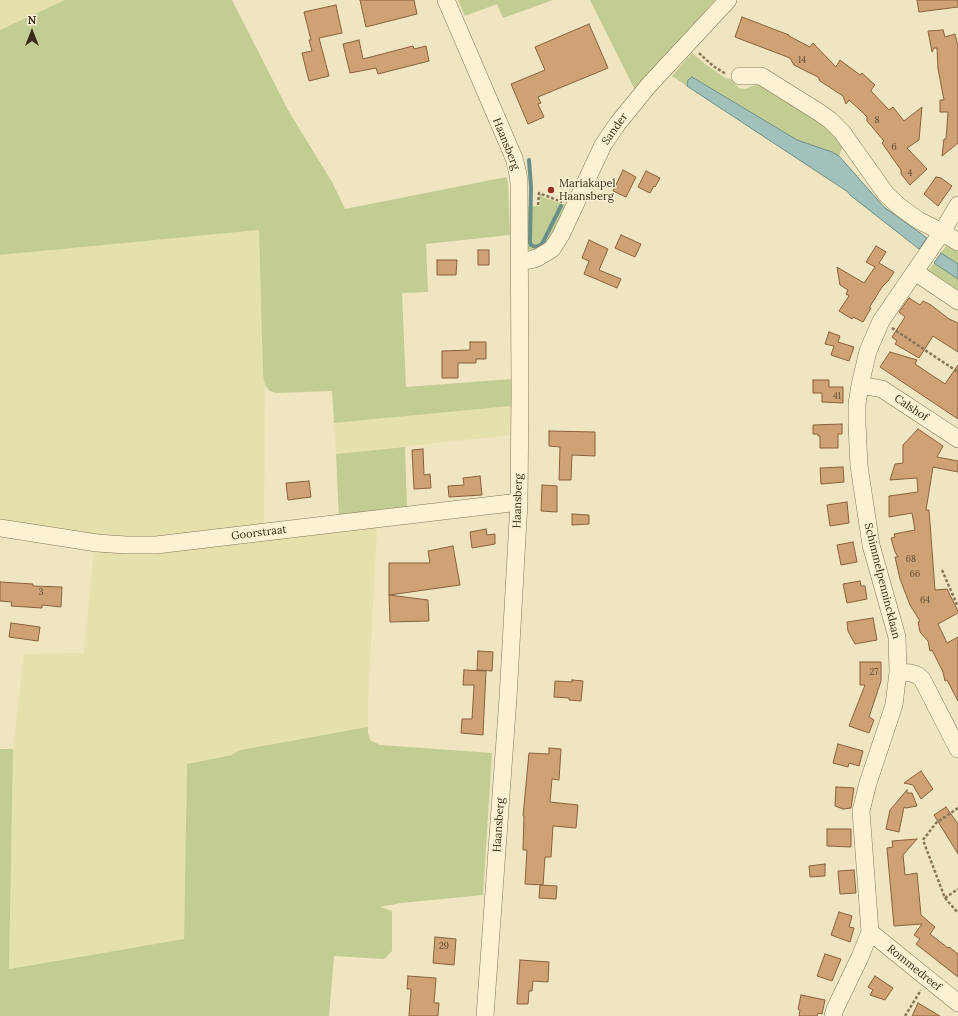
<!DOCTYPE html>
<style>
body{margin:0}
#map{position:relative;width:958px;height:1016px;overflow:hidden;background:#efe5c0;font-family:Lora,serif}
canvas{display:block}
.north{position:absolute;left:12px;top:12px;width:40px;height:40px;-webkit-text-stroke:3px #f6efd0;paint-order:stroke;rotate:0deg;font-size:11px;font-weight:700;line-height:16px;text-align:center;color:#382c1c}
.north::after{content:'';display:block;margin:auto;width:14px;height:18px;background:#382c1c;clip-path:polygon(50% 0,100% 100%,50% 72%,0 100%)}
</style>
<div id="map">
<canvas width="958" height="1016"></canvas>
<div class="north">N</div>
</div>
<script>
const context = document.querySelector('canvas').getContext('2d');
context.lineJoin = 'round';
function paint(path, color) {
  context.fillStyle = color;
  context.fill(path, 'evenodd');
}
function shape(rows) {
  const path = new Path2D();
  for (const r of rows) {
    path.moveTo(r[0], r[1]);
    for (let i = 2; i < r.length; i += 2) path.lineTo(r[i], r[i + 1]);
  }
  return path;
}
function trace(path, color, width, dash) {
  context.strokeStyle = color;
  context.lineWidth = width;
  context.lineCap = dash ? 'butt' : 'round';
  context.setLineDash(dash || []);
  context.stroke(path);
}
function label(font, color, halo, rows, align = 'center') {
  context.font = font + ' Lora,serif';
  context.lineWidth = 3;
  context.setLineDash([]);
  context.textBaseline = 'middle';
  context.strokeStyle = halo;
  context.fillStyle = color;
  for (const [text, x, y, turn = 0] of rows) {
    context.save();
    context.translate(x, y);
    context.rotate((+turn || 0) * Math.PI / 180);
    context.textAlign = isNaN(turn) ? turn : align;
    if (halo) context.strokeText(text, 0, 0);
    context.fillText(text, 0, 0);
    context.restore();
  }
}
const farmland = shape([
 [0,0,65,0,0,30],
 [259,230,263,375,265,385,264,526,141,538,115,539,0,525,0,255],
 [511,406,510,435,336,454,334,423],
 [377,527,368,703,368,727,240,750,233,755,187,764,184,939,8,969,13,749,24,654,84,653,94,550]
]);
const green = shape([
 [65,0,232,0,288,110,332,182,345,209,506,177,508,182,510,235,426,244,428,292,402,293,406,387,512,379,511,406,334,423,332,391,277,393,270,391,265,385,263,375,259,230,0,255,0,30],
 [458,0,553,0,503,18,497,4,465,16],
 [590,0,715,0,636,92],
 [692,53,705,64,725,78,734,80,735,84,739,88,745,89,760,83,816,115,844,144,839,156,832,152,797,140,693,77,688,80,687,86,672,76],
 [540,194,543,195,542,197,569,206,549,244,532,251,526,248,525,207,540,206,540,200,539,199],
 [948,243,958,248,958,264,941,253],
 [934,263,958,279,958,296,928,271],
 [405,447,407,510,339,518,336,454],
 [368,727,368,733,370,740,380,745,492,753,483,895,401,903,380,907,392,911,392,951,384,959,334,956,329,1016,0,1016,0,749,13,749,9,969,184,939,187,764,232,755,240,750]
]);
const water = shape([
 [692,77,797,140,832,152,839,156,884,207,927,238,919,249,850,195,848,192,687,86,688,80,692,77],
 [941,253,958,264,958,279,934,263,941,253]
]);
const stream = shape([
 [529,160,531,187,530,242,531,245,536,247,542,244,561,206]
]);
const building = shape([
 [360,0,414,0,417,14,366,27,360,0],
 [917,0,958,0,958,7,919,12,917,0],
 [336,5,342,33,319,38,329,76,309,81,302,53,312,51,309,40,311,40,304,12,336,5],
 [742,17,789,35,789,36,810,47,813,43,836,67,840,60,860,75,862,73,875,85,871,90,871,91,889,110,893,107,904,121,922,107,919,140,907,148,927,169,910,185,901,174,901,170,882,143,884,141,867,121,867,117,860,110,849,100,846,104,843,96,820,81,818,77,794,65,790,58,735,37,742,17],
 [589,24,608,68,538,97,541,103,538,104,544,117,528,124,511,84,545,70,535,47,589,24],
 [943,30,945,37,955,34,958,46,958,143,942,156,944,139,946,139,948,112,940,112,940,100,944,100,938,69,937,48,934,48,932,52,928,31,943,30],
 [359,40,363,59,413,46,414,49,426,46,429,61,378,74,376,68,350,73,343,44,359,40],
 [623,170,636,177,626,197,613,191,623,170],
 [646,171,660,178,655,187,654,186,650,193,638,187,646,171],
 [936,177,941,178,952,186,938,206,924,194,936,177],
 [621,235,641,244,635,257,615,248,621,235],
 [589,240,608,249,599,270,621,279,617,288,584,274,589,261,582,258,589,240],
 [876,246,886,252,879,263,894,272,888,281,882,287,869,308,871,308,863,322,853,317,852,319,839,311,849,296,846,294,848,290,840,285,837,267,864,283,875,267,866,262,876,246],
 [478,250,489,250,489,265,478,265,478,250],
 [437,260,457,260,456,275,437,275,437,260],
 [909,298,920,305,923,301,931,305,949,319,958,323,958,352,933,336,919,358,895,344,897,341,892,337,905,317,899,312,909,298],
 [829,332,840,336,838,342,854,347,849,361,831,355,834,346,825,344,829,332],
 [470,342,486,342,486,359,476,359,476,363,458,363,458,378,442,378,442,351,470,350,470,342],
 [890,352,917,360,915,364,945,384,958,365,958,419,880,367,890,352],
 [813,380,829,380,829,387,843,387,843,403,822,402,822,393,813,393,813,380],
 [842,424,842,434,838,434,838,448,820,448,820,436,818,436,818,434,813,434,813,425,842,424],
 [918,429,943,446,937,457,958,461,958,472,933,467,926,510,929,510,935,590,947,589,958,611,958,613,938,624,947,643,958,637,958,701,947,680,945,681,943,672,932,650,930,651,928,641,920,632,918,622,920,621,910,605,900,579,895,557,898,557,895,552,891,538,895,537,894,534,915,530,912,513,889,517,889,496,918,492,917,478,890,480,895,464,903,463,903,445,918,429],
 [549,431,595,432,595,456,572,455,571,480,559,480,560,447,549,446,549,431],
 [423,449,424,475,430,474,431,488,414,489,412,450,423,449],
 [843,467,844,482,821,484,820,468,843,467],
 [480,476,482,495,449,497,448,486,464,485,463,478,480,476],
 [309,481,311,497,288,500,286,483,309,481],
 [542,485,557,486,557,512,541,511,542,485],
 [847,502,849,523,830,526,827,505,847,502],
 [572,514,589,515,589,524,572,525,572,514],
 [486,529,487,535,495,534,495,544,472,548,470,532,486,529],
 [853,542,857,562,841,565,837,545,853,542],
 [453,546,460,585,389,595,389,563,430,563,428,551,453,546],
 [860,581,861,586,865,586,867,599,847,603,843,584,860,581],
 [0,582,33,584,33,586,62,587,61,607,42,605,42,608,11,606,12,602,0,601,0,582],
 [389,595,428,600,429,621,390,622,389,595],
 [873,618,877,640,855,644,848,631,847,622,873,618],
 [11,623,40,627,38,641,9,637,11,623],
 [478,651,493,652,492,671,477,670,478,651],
 [860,662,881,662,881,681,869,717,874,720,869,733,849,726,865,685,860,685,860,662],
 [464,670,486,671,483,735,461,733,462,719,472,719,474,685,463,685,464,670],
 [572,680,583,681,581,701,569,700,569,698,554,697,555,681,572,682,572,680],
 [838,744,863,751,859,766,849,763,848,767,833,763,838,744],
 [549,748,561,749,559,780,552,779,550,802,578,805,576,828,553,826,551,857,545,857,543,885,525,884,527,850,523,850,524,816,523,816,529,753,549,754,549,748],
 [921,771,933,789,921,799,913,785,904,783,921,771],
 [836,787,854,788,851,808,843,809,835,806,836,787],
 [907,790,907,793,912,793,917,806,906,808,904,807,899,832,886,829,890,810,907,790],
 [946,807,958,824,958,854,934,815,946,807],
 [827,829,851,829,851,847,827,846,827,829],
 [917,839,903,855,905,875,917,873,921,915,935,927,930,934,948,948,949,947,958,954,958,977,916,944,920,939,914,935,922,924,894,926,887,848,893,847,892,841,917,839],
 [825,864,825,876,810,877,809,866,825,864],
 [854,870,856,893,840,894,838,871,854,870],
 [540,885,557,886,556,899,539,898,540,885],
 [839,912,852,916,849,927,854,928,850,942,831,935,839,912],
 [435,937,456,939,454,965,433,963,435,937],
 [825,954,841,959,832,981,817,976,825,954],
 [520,960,549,962,548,982,533,981,532,991,529,991,528,1004,517,1004,520,960],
 [408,976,436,978,434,1003,439,1003,438,1016,409,1016,411,989,407,989,408,976],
 [875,976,893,988,885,1000,870,995,873,990,868,987,875,976],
 [801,995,825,1000,822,1014,818,1013,817,1016,799,1016,800,1010,798,1009,801,995],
 [918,1003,940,1016,912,1016,918,1003]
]);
const path = shape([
 [699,53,713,66,726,74],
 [538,205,539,193,562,202],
 [892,328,958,372],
 [942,570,958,607],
 [958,808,936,823,923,840,945,898,958,913],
 [945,898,958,889],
 [905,1016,921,990]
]);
const minor = shape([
 [446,0,514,158,518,174,519,183,520,392,519,502,508,698,485,1016],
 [740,76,761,76,817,111,830,120,842,132,886,194,900,207,918,220,942,232,958,242],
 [520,261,530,260,537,258,552,249,561,235,603,145,618,123,649,85,728,0],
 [915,272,958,301],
 [860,385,882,389,958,439],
 [0,528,97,543,126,545,156,545,519,502],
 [898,672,911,673,917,675,922,679,958,749],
 [870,932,958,1003],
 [833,1016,835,1009,860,957,870,932,861,811,868,783,894,705,898,672,897,637,871,545,859,466,857,424,857,404,860,385,868,351,881,321,942,232,958,205]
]);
const markers = [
 [551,190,4,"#9a2f26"]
];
const numberNames = [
 ["14",802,60],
 ["8",877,120],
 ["6",894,147],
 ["4",910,173],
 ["41",837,396],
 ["68",911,559],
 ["66",915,574],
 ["3",41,592],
 ["64",925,600],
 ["27",874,672],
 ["29",444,946]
];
const streetNames = [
 ["Sander",615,129,-55],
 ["Haansberg",506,144,68],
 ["Calshof",911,408,34],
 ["Haansberg",518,501,-88],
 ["Goorstraat",259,533,-7],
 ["Schimmelpennincklaan",882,581,76],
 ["Haansberg",499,825,-86],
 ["Rommedreef",914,968,39]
];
const poiNames = [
 ["Mariakapel",559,184],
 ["Haansberg",559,197]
];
paint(farmland, '#e5e1ad');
paint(green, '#c2cd94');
paint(water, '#a3c1bb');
trace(water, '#6a8f89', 1);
trace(stream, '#6a8f89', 4);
paint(building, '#cfa275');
trace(building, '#89613c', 1);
trace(minor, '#897657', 18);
trace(path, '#897657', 2.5, [3, 2]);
trace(minor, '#faf2d3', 17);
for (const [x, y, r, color] of markers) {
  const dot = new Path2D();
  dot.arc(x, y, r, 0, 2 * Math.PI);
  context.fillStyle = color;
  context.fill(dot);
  trace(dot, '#f6efd0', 1.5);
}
label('9px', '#5e4a32', null, numberNames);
label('11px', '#382c1c', '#f6efd0', streetNames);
label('11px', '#382c1c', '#f6efd0', poiNames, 'left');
</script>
